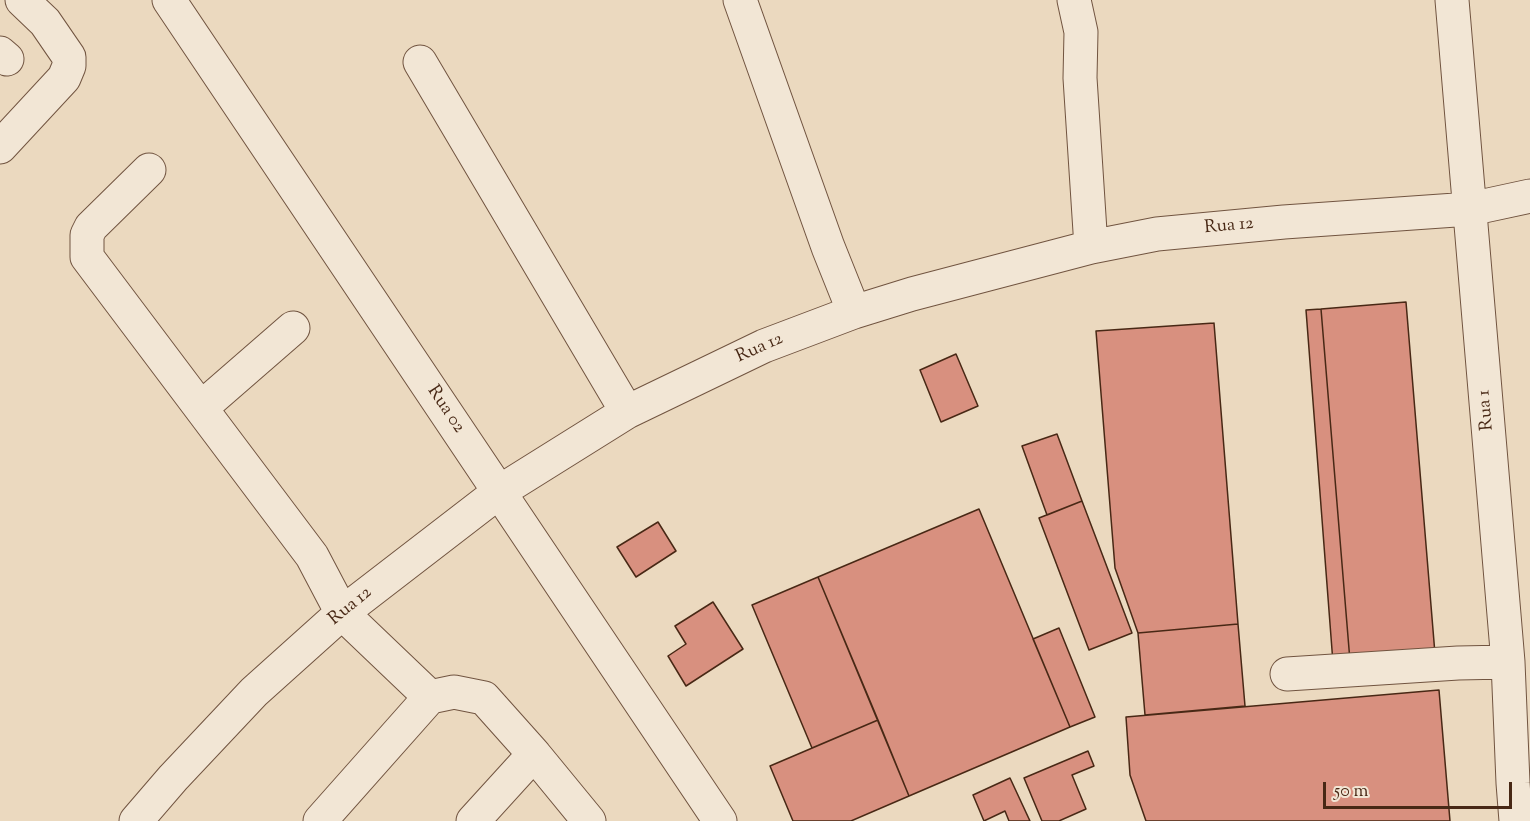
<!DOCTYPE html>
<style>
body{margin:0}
#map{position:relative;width:1530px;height:821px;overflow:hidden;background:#ebd9bf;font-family:"Sorts Mill Goudy",serif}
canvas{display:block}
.scale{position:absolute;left:1323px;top:782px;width:189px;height:27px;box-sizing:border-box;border:3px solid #482815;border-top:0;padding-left:8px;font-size:18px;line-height:21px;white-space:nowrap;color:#482815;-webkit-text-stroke:4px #f2e6d5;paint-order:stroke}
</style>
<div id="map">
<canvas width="1530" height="821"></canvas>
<div class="scale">50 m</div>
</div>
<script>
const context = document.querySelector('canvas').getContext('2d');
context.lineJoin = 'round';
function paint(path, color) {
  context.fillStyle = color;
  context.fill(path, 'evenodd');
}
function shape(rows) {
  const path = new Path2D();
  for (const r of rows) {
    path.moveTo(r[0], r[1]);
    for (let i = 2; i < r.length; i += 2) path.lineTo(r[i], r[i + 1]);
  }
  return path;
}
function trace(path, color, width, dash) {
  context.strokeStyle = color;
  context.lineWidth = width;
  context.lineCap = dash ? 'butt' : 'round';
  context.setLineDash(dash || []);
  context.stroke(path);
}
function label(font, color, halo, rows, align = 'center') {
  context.font = font + ' "Sorts Mill Goudy",serif';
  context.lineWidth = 4.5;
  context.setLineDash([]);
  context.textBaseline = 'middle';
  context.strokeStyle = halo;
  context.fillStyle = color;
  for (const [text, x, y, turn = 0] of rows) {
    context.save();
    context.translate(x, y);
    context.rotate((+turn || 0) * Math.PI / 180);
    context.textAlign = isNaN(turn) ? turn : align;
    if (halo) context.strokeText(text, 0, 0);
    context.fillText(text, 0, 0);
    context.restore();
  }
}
const building = shape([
 [1406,302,1435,654,1350,661,1321,309,1406,302],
 [1321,309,1350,661,1333,663,1306,310,1321,309],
 [1214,323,1238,624,1138,633,1115,568,1096,331,1214,323],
 [956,354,978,406,941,422,920,370,956,354],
 [1057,434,1082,501,1047,515,1022,446,1057,434],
 [1082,501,1132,633,1089,650,1039,518,1082,501],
 [979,509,1070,727,909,796,818,577,979,509],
 [658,522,676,551,636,577,617,547,658,522],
 [818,577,878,720,812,748,752,605,818,577],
 [713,602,743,649,686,686,668,656,686,644,675,626,713,602],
 [1238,624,1245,706,1145,715,1138,633,1238,624],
 [1059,628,1095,717,1070,727,1033,639,1059,628],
 [1439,690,1450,821,1146,821,1130,775,1126,717,1439,690],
 [878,720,909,796,851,821,793,821,770,766,878,720],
 [1088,751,1094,766,1072,775,1086,809,1059,821,1042,821,1024,778,1088,751],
 [1010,778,1030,821,1009,821,1005,811,984,821,973,795,1010,778]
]);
const minor = shape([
 [169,0,720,821],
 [740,0,828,247,854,312],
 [1074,0,1081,32,1080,78,1091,247],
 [1452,0,1508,662,1513,783,1516,821],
 [0,53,7,59],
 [420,62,627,412],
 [0,147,64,78,69,66,69,57,45,22,22,0],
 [149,170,91,227,87,235,87,257,312,556,342,613,430,697],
 [201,408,293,328],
 [1287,674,1458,663,1508,662],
 [136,821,173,778,254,692,342,613,499,492,627,412,764,346,854,312,912,294,1091,247,1157,234,1284,222,1470,209,1530,196],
 [320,821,430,697,454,692,484,698,534,754,589,821],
 [473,821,534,754]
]);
const streetNames = [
 ["Rua 12",1229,227,-5],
 ["Rua 12",760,349,-24],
 ["Rua 02",445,410,56],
 ["Rua 1",1487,410,-95],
 ["Rua 12",351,607,-39]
];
paint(building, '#d8907f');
trace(building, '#482815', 1.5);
trace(minor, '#715440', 35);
trace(minor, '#f2e6d5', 33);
label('18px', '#482815', '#f2e6d5', streetNames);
</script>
